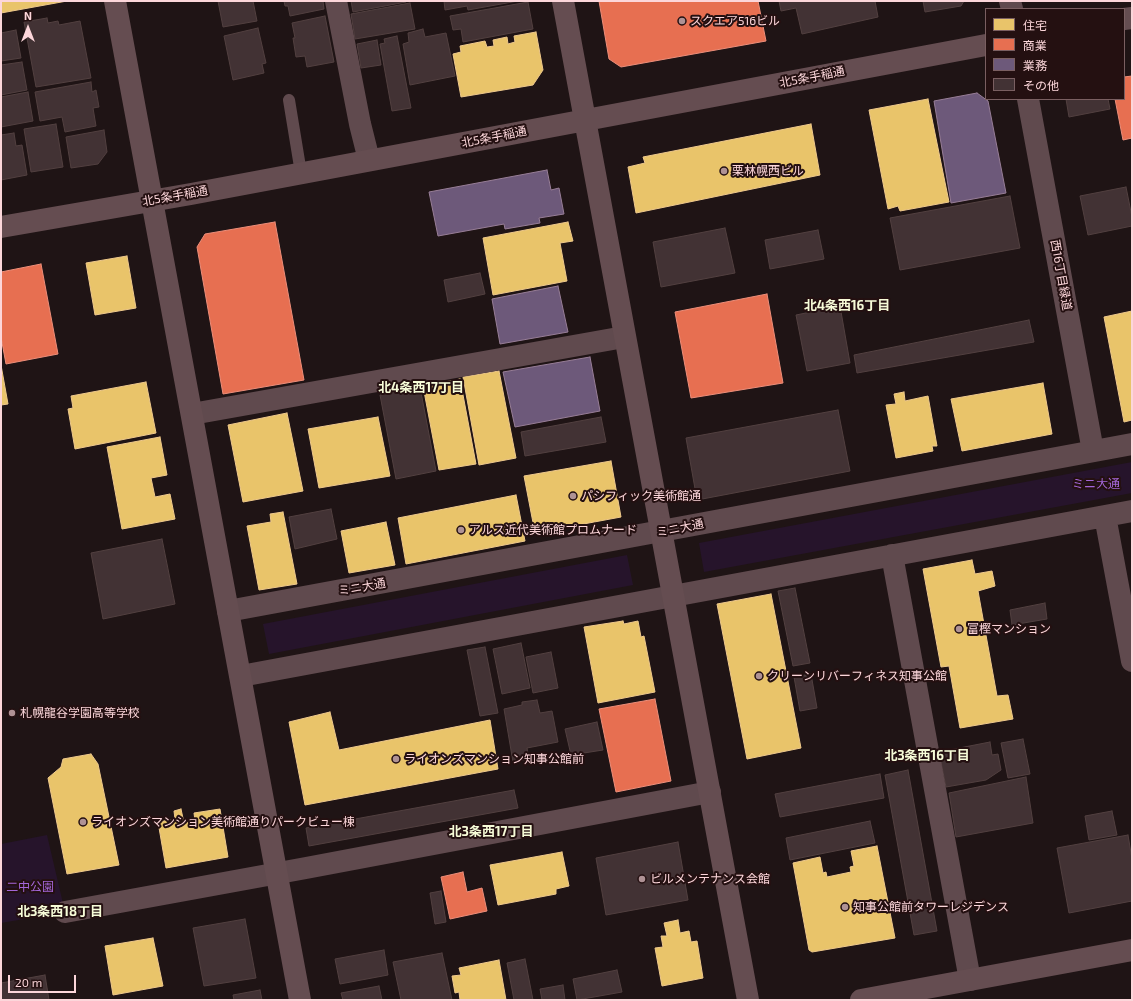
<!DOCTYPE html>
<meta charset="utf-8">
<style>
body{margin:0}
#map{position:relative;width:1133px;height:1001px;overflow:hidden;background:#1f1415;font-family:"Exo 2","Noto Sans JP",sans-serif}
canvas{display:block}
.frame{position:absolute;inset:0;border:2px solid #fcd6da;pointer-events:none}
.legend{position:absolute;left:985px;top:8px;width:140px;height:92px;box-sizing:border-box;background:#241011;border:1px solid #7a5f61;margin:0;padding:5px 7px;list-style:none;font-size:12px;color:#fcd6da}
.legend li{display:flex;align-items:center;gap:8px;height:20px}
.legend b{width:20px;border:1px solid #7a5f61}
.north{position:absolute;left:8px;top:8px;width:40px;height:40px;-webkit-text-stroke:3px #241011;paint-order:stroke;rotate:0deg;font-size:11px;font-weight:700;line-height:16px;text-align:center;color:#fcd6da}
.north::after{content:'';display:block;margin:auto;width:14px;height:18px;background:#fcd6da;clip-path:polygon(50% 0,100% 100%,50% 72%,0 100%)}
.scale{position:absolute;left:8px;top:975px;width:68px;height:18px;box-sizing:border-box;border:2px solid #fcd6da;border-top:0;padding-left:5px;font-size:12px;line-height:14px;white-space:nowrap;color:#fcd6da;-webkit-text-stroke:3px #241011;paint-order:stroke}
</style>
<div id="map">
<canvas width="1133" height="1001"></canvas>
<div class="frame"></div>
<ul class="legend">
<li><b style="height:11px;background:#e9c46a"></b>住宅</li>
<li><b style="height:11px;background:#e76f51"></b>商業</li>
<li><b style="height:11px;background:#6d597a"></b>業務</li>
<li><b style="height:11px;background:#423234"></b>その他</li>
</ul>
<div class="north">N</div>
<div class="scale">20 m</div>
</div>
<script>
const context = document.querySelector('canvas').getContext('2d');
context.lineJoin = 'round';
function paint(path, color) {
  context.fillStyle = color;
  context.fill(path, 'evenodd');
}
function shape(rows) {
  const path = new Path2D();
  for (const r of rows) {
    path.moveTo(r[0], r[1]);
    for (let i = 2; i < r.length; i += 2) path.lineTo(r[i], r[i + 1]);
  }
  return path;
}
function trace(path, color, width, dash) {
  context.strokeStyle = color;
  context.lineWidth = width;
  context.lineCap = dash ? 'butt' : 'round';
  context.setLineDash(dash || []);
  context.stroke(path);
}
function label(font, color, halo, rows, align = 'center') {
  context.font = font + ' "Exo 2","Noto Sans JP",sans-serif';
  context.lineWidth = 4;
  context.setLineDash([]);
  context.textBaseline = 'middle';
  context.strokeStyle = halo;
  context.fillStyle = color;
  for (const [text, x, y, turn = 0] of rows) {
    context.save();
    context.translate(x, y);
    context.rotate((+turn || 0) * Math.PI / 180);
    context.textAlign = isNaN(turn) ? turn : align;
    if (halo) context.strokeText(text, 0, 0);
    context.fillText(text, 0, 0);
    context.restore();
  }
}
const green = shape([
 [1132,462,1132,493,704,572,699,543],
 [627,555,633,585,269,654,263,624],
 [47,835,65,912,1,923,1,844]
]);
const homes = shape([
 [1,1,67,1,1,13,1,1],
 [536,32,543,70,533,85,461,97,453,54,461,52,460,46,485,41,487,47,494,46,493,40,507,37,508,44,515,42,514,36,536,32],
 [928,99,949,202,900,211,898,206,888,209,869,110,928,99],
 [811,124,820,175,636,213,628,167,645,163,643,157,811,124],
 [568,222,573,241,560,243,567,281,493,295,483,238,568,222],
 [127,256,136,308,95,315,86,263,127,256],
 [1132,311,1132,420,1124,422,1104,317,1132,311],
 [1,365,8,404,1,405,1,365],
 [499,371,516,458,479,465,463,377,499,371],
 [460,379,476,464,439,470,423,386,460,379],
 [146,382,156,433,75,449,68,409,73,408,71,396,146,382],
 [1043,383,1052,434,962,451,951,399,1043,383],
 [904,392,905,401,928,396,937,446,932,446,933,451,896,458,886,405,896,404,894,394,904,392],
 [287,413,303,491,243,502,228,425,287,413],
 [378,417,390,476,319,488,308,429,378,417],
 [160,437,167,475,151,478,155,497,170,494,175,519,122,529,107,447,160,437],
 [611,461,621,517,535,533,524,476,611,461],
 [516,495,525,541,406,564,398,518,516,495],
 [283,512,297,584,259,590,247,526,271,522,270,514,283,512],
 [386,522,395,565,349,573,341,531,386,522],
 [972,560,975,574,992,571,995,586,978,591,997,696,1008,695,1013,719,960,728,949,666,941,667,923,569,972,560],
 [771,594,801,748,747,759,717,604,771,594],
 [623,621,624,624,638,621,641,637,644,636,655,692,598,703,584,627,623,621],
 [330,712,339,750,490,720,498,769,305,805,289,722,330,712],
 [91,754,98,764,119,865,67,874,48,778,61,767,63,759,91,754],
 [181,809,184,823,195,821,194,813,220,809,228,857,166,868,158,822,175,819,174,811,181,809],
 [877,846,895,938,812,952,809,950,793,863,820,857,823,873,826,872,827,877,851,872,850,867,854,866,851,851,877,846],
 [562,852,569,886,556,889,556,894,498,905,490,865,562,852],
 [678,920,680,933,689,931,691,942,697,941,703,978,662,986,655,948,663,947,661,936,667,936,664,923,678,920],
 [153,938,163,986,113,995,105,946,153,938],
 [499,960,506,1000,460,1000,459,992,455,993,452,976,461,975,459,968,499,960]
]);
const shops = shape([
 [599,1,758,1,766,41,621,67,609,59,599,1],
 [1132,76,1132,138,1123,140,1115,99,1124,99,1124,77,1132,76],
 [275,222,304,380,223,394,197,247,205,234,275,222],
 [41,264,58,354,6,364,1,337,1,272,41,264],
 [767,294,783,383,691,398,675,312,767,294],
 [655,699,671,781,616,792,599,709,655,699],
 [463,872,467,892,482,888,487,911,450,919,441,877,463,872]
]);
const offices = shape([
 [977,93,988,101,1006,193,951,203,934,101,977,93],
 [547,170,551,190,559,188,564,214,539,218,540,223,505,229,504,224,438,236,429,192,547,170],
 [558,286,568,332,500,344,492,299,558,286],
 [590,357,600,411,515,427,503,372,590,357]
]);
const building = shape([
 [218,1,253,1,257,21,223,27,218,1],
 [284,1,323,1,324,9,290,16,288,6,285,6,284,1],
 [351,1,406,1,406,2,353,12,351,1],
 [444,1,518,1,468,10,467,6,445,10,444,1],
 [779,1,875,1,878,17,802,34,796,8,781,11,779,1],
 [923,1,964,1,961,6,925,12,923,1],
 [528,2,533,29,463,42,461,29,453,30,450,16,528,2],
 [410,3,415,29,355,39,351,14,410,3],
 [325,16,334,62,307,67,305,56,296,57,293,38,295,38,292,23,325,16],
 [47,18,48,23,58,21,59,25,80,21,91,78,36,87,24,22,47,18],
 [258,28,266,63,262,64,264,73,233,80,224,36,258,28],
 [423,29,425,37,446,33,455,76,410,85,403,44,409,42,408,33,423,29],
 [16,30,21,58,1,61,1,33,16,30],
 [397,36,411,108,392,111,380,44,385,43,384,39,397,36],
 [377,40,381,65,361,68,357,44,377,40],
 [22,62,27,90,1,95,1,65,22,62],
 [91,82,92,92,96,90,99,107,93,108,96,126,65,132,62,117,40,121,35,92,91,82],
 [28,92,33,121,1,127,1,97,28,92],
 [1066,99,1108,99,1110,109,1069,117,1066,99],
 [56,124,63,167,31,172,24,129,56,124],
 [104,130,107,152,98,164,71,168,66,137,104,130],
 [14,133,16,146,22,145,27,175,1,180,1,135,14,133],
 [1126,187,1132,217,1132,226,1088,235,1080,196,1126,187],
 [1010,196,1020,248,900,270,890,218,1010,196],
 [725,228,735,273,661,287,653,242,725,228],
 [818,230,824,259,770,269,765,240,818,230],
 [480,273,485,294,448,302,444,280,480,273],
 [840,306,850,363,807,371,796,315,840,306],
 [1029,320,1034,342,857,373,854,355,1029,320],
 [420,387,436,471,396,479,380,395,420,387],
 [838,410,850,471,697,500,686,438,838,410],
 [601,417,606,442,525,456,521,432,601,417],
 [331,509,337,539,295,549,289,517,331,509],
 [162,539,175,604,103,619,91,553,162,539],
 [795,588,810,663,793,666,778,591,795,588],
 [1045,603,1047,619,1012,625,1010,610,1045,603],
 [521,643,530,688,502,694,493,649,521,643],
 [485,647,498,713,480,716,467,650,485,647],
 [551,652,558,688,533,693,526,657,551,652],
 [811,674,817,708,800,711,794,677,811,674],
 [537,700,540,713,552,711,558,742,527,748,529,759,513,762,504,709,522,705,522,702,537,700],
 [597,722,603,750,571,755,565,729,597,722],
 [1023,739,1030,774,1008,778,1001,743,1023,739],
 [990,742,992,755,998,754,1001,770,986,780,946,787,939,752,990,742],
 [908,770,937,931,914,935,885,775,908,770],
 [880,774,884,798,780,817,775,794,880,774],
 [1026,777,1033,823,956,837,949,793,1026,777],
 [514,790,518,808,309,846,306,828,514,790],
 [1112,811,1117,835,1089,840,1085,816,1112,811],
 [870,821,875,843,790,860,786,838,870,821],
 [1128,835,1132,859,1132,901,1069,913,1057,848,1128,835],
 [678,842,688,900,606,915,596,858,678,842],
 [441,891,446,922,435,924,430,893,441,891],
 [245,919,256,978,204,986,193,928,245,919],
 [384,950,388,975,340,984,335,959,384,950],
 [442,953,452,1000,401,1000,393,962,442,953],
 [525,959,533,1000,514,1000,507,963,525,959],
 [617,970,622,992,577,1000,573,979,617,970],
 [45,975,49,1000,1,1000,1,983,45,975],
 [563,985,565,1000,542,1000,540,989,563,985],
 [379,986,382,1000,343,1000,341,993,379,986],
 [260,990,262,1000,234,1000,233,995,260,990]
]);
const lane = shape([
 [289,100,301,173]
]);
const street = shape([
 [336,1,360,124,369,160],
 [1010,1,1012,9],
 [1028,99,1093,451],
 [192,414,624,337],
 [1105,516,1132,661],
 [892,555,970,980],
 [228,611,1132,444],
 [241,676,1132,511],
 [65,912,306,868,710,792]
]);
const secondary = shape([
 [115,1,300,1000],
 [563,1,748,1000],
 [1124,19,1132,18],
 [1,227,191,194,986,45],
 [861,1000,1132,950]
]);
const markers = [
 [682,21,4,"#af9295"],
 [724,171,4,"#af9295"],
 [573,496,4,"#af9295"],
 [461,530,4,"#af9295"],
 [959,629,4,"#af9295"],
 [759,676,4,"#af9295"],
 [12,713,4,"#af9295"],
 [396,759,4,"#af9295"],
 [83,822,4,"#af9295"],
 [642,879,4,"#af9295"],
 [845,907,4,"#af9295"]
];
const poiNames = [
 ["スクエア516ビル",690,21],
 ["栗林幌西ビル",732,171],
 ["パシフィック美術館通",581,496],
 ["アルス近代美術館プロムナード",469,530],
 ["富樫マンション",967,629],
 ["クリーンリバーフィネス知事公館",767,676],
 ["札幌龍谷学園高等学校",20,713],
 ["ライオンズマンション知事公館前",404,759],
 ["ライオンズマンション美術館通りパークビュー棟",91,822],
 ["ビルメンテナンス会館",650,879],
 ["知事公館前タワーレジデンス",853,907]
];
const streetNames = [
 ["北5条手稲通",812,77,-11],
 ["北5条手稲通",494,137,-11],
 ["北5条手稲通",175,196,-10],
 ["西16丁目緑道",1061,275,80],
 ["ミニ大通",680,528,-11],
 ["ミニ大通",362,587,-10]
];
const parkNames = [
 ["ミニ大通",1096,484],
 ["二中公園",30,887]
];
const neighbourhoodNames = [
 ["北4条西16丁目",847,306],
 ["北4条西17丁目",421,388],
 ["北3条西16丁目",927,756],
 ["北3条西17丁目",491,832],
 ["北3条西18丁目",60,912]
];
paint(green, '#26142b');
paint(homes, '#e9c46a');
trace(homes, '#efc98c', 1);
paint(shops, '#e76f51');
trace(shops, '#ed8e7a', 1);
paint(offices, '#6d597a');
trace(offices, '#987e97', 1);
paint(building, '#423234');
trace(building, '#524040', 1);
trace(lane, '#604a4e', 12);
trace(street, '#604a4e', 22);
trace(secondary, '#654d51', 22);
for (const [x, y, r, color] of markers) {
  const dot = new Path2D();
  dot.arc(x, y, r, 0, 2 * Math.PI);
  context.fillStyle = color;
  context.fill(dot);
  trace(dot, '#241011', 1.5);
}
label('12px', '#fcd6da', '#241011', poiNames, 'left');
label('12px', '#fcd6da', '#241011', streetNames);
label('12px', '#a366d8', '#241011', parkNames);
label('bold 13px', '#f7fcd8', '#241011', neighbourhoodNames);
</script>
